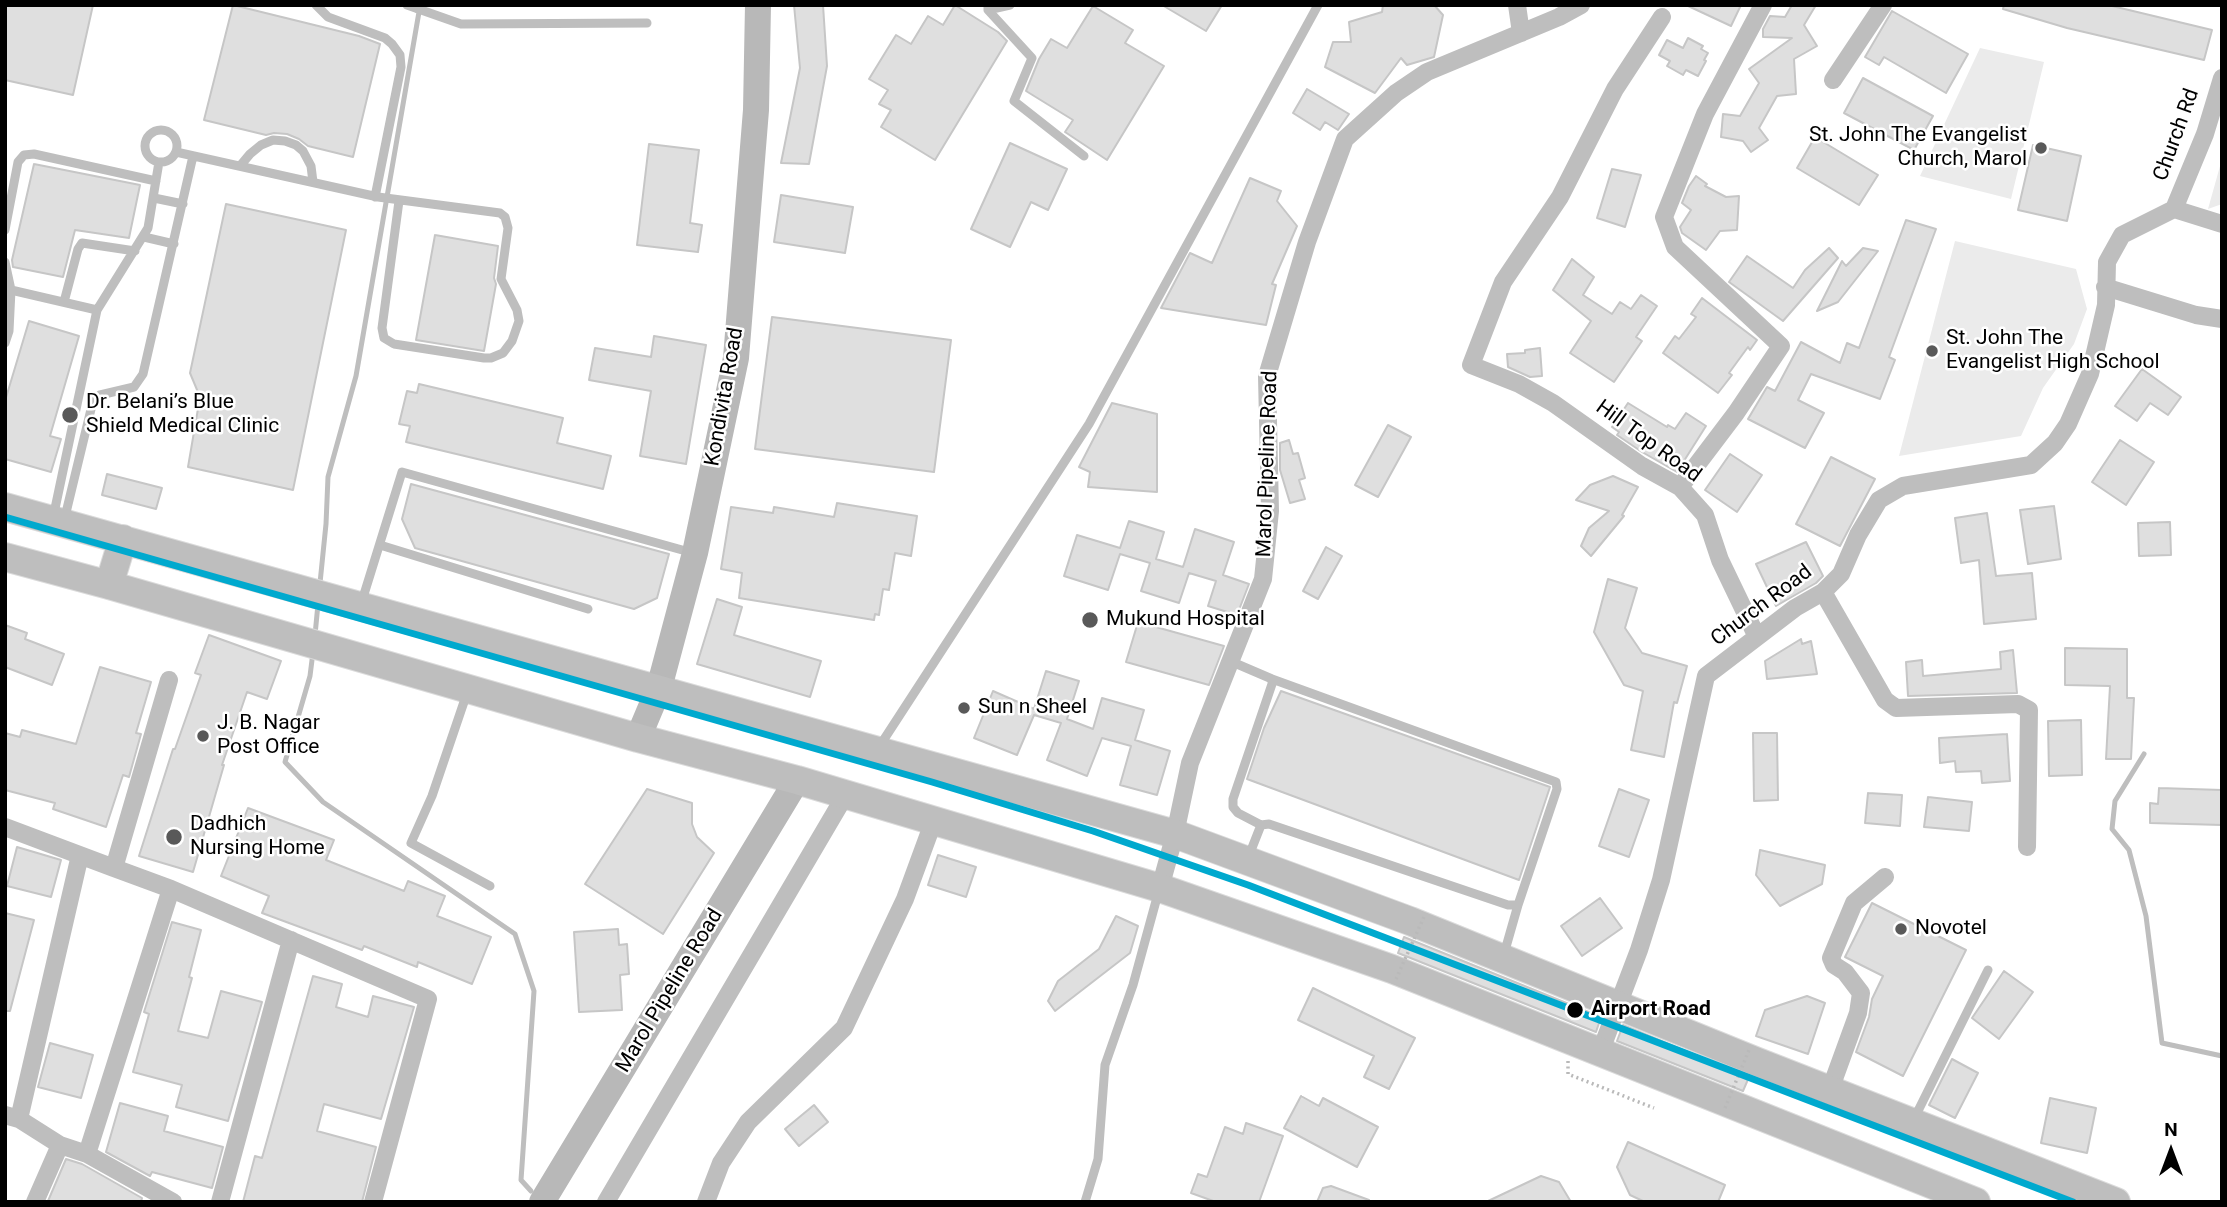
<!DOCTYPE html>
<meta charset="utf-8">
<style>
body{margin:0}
#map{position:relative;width:2227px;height:1207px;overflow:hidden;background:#fff;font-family:Roboto,sans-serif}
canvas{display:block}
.frame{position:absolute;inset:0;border:7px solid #000;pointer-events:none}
.north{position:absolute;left:2136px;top:1116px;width:70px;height:70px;-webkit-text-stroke:5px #fff;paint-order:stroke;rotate:0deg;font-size:19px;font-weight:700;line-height:28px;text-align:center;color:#000}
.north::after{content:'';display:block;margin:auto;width:24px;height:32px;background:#000;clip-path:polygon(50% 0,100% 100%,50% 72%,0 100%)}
</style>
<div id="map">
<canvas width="2227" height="1207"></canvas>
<div class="frame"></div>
<div class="north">N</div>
</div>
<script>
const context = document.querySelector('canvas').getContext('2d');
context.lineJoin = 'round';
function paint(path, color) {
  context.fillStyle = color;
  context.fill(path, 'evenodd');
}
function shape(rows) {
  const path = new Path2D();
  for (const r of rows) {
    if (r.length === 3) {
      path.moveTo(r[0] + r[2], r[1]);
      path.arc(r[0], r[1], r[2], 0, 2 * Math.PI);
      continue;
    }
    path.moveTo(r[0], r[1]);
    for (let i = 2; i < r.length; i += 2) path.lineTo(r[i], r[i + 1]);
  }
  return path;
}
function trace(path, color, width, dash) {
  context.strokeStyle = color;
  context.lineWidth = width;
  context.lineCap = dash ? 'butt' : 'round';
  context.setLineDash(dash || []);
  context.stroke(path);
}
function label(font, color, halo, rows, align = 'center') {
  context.font = font + ' Roboto,sans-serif';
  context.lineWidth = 5;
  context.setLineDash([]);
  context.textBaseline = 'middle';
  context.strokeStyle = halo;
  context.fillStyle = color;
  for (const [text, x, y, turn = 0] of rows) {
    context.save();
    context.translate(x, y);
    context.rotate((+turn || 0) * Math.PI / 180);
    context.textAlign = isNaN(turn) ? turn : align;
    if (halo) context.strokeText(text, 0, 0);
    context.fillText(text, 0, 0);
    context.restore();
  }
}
const green = shape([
 [1980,48,2044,62,2011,199,1920,176],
 [2222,159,2222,204,2208,209],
 [1955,241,2076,269,2087,309,2074,344,2043,388,2021,436,1899,456]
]);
const stream = shape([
 [320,583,326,524,328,477,356,376,419,12,416,10],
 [315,635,318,604],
 [313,652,310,676,285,762,323,802,515,934,534,991,521,1180,531,1191],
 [2144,754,2115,801,2112,829,2129,850,2146,916,2162,1043,2222,1056]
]);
const building = shape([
 [5,5,93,5,73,95,5,80,5,5],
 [233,5,359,36,380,44,353,157,308,146,299,139,287,134,274,133,266,135,204,120,233,5],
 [794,5,823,5,827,66,809,164,781,163,800,68,794,5],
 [955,5,998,32,1007,41,935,160,881,127,891,110,879,104,888,90,869,79,896,35,911,44,928,16,943,25,955,5],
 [1162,5,1222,5,1206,31,1162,5],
 [1383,5,1434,5,1443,15,1434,57,1407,65,1401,58,1375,93,1325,67,1333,42,1351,42,1349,22,1382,12,1383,5],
 [1686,5,1741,5,1731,26,1686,5],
 [1792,5,1816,5,1804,25,1817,46,1794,59,1796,94,1777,96,1759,128,1768,140,1751,152,1743,141,1721,137,1723,114,1740,116,1759,83,1749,69,1792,38,1763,37,1763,29,1770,16,1785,17,1792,5],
 [2004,5,2108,5,2212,30,2204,60,2067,28,2003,9,2004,5],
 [1093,6,1133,30,1125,43,1164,66,1107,160,1065,132,1073,120,1026,91,1039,59,1051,39,1067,48,1093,6],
 [1892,11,1968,54,1946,93,1884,57,1879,65,1865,57,1892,11],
 [1688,38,1703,46,1701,49,1708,53,1704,60,1706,61,1698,76,1686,70,1683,75,1667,66,1670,61,1659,55,1667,40,1683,48,1688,38],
 [1863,78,1933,116,1914,150,1844,113,1863,78],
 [1307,89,1349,114,1338,130,1325,122,1320,130,1293,113,1307,89],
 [1815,137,1878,175,1859,205,1797,168,1815,137],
 [1010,143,1067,169,1048,210,1031,202,1010,247,971,229,1010,143],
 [649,144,699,150,690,223,702,225,698,252,637,245,649,144],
 [2033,145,2081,156,2067,221,2018,210,2033,145],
 [34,164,140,185,129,238,75,230,63,277,13,267,12,260,34,164],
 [1612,169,1641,175,1625,227,1597,218,1612,169],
 [1696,176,1707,184,1705,186,1726,197,1739,196,1737,230,1720,231,1706,250,1682,233,1680,227,1691,210,1682,203,1689,186,1696,176],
 [1250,178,1281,191,1277,201,1297,226,1272,284,1276,285,1266,325,1161,308,1190,253,1212,263,1250,178],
 [781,195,853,207,845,253,774,242,781,195],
 [226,204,346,230,293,490,188,467,200,397,190,373,226,204],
 [1906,220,1936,229,1889,357,1895,360,1880,399,1811,374,1798,400,1824,413,1805,448,1748,419,1767,387,1775,391,1801,342,1840,363,1847,343,1859,348,1906,220],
 [435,235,498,246,494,278,496,284,484,351,416,340,435,235],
 [1829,248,1838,258,1783,321,1729,282,1747,256,1793,288,1805,270,1829,248],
 [1863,248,1878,251,1838,302,1817,311,1842,261,1846,266,1863,248],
 [1572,259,1594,277,1583,295,1612,314,1620,302,1631,309,1641,295,1657,306,1636,337,1642,341,1614,382,1570,353,1591,321,1553,290,1572,259],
 [1702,298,1757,340,1750,350,1748,347,1729,373,1732,375,1718,393,1663,353,1675,336,1679,339,1696,317,1691,314,1702,298],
 [772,317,951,340,934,472,755,449,772,317],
 [29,321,79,336,50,436,61,439,51,472,5,459,5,401,29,321],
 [654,336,706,345,686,464,640,456,651,391,589,380,595,348,651,357,654,336],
 [1540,348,1542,376,1530,377,1508,367,1507,354,1525,353,1525,350,1540,348],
 [2142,369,2181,397,2168,415,2150,403,2137,421,2115,406,2142,369],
 [419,384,563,418,557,443,611,456,603,489,406,442,410,426,399,424,407,391,417,393,419,384],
 [1112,403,1157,414,1157,492,1088,487,1090,472,1079,467,1112,403],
 [1628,403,1667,427,1668,425,1675,429,1686,413,1706,426,1677,472,1642,452,1617,435,1619,432,1612,427,1628,403],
 [1388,425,1411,437,1378,497,1355,485,1388,425],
 [1289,440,1293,454,1298,453,1305,478,1299,480,1305,499,1290,503,1280,470,1280,443,1289,440],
 [2120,440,2154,462,2126,505,2092,482,2120,440],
 [1730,454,1762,475,1737,512,1705,490,1730,454],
 [1831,457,1875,479,1840,546,1796,524,1831,457],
 [107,474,162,488,156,509,102,495,107,474],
 [1613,476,1638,487,1622,515,1624,516,1591,556,1581,546,1589,528,1609,511,1576,500,1590,485,1613,476],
 [411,484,669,554,657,598,634,609,415,548,402,519,411,484],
 [837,503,917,516,911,556,895,553,889,590,883,589,879,615,875,614,874,620,739,598,742,573,721,569,731,507,773,513,774,507,834,517,837,503],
 [2054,506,2061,559,2028,564,2020,510,2054,506],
 [1987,513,1996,576,2032,573,2036,619,1984,624,1979,560,1961,563,1955,518,1987,513],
 [1129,521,1164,532,1156,559,1183,567,1195,529,1234,542,1223,575,1249,584,1237,615,1208,606,1216,581,1189,573,1179,603,1141,591,1150,563,1120,554,1108,590,1064,576,1077,535,1120,548,1129,521],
 [2170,522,2171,555,2139,556,2138,523,2170,522],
 [1806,542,1823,576,1816,583,1776,606,1756,564,1806,542],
 [1326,547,1342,556,1318,599,1303,591,1326,547],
 [1608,579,1637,588,1625,628,1642,653,1687,666,1677,703,1674,702,1664,757,1631,750,1643,691,1624,685,1594,632,1608,579],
 [717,599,742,607,734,635,821,661,810,697,697,664,717,599],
 [1138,622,1224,646,1209,685,1126,662,1138,622],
 [5,625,27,633,25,639,64,654,52,685,5,667,5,625],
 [209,635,281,661,267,699,247,692,222,765,224,765,193,872,139,856,173,749,175,749,201,675,195,673,209,635],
 [1801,639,1802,644,1811,641,1817,674,1767,679,1765,661,1801,639],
 [2065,648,2127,649,2127,698,2134,698,2131,759,2106,759,2110,686,2065,685,2065,648],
 [2013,650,2017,693,1908,696,1906,662,1922,660,1923,676,2001,669,2000,652,2013,650],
 [100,667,151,682,136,733,141,734,129,777,123,775,106,827,53,809,55,803,5,790,5,733,20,737,22,730,76,744,100,667],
 [1046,671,1079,681,1067,719,1093,729,1102,698,1144,710,1135,740,1170,751,1157,795,1120,785,1131,746,1102,738,1087,776,1047,760,1061,723,1034,715,1017,755,974,738,993,691,1034,709,1046,671],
 [1281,691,1550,787,1519,880,1247,779,1264,728,1281,691],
 [2081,720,2082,775,2049,776,2048,721,2081,720],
 [1753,733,1777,733,1778,800,1754,801,1753,733],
 [2007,734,2010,781,1982,783,1981,771,1956,772,1955,761,1940,763,1939,738,2007,734],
 [2159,788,2222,790,2222,825,2150,823,2150,803,2158,804,2159,788],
 [647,789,692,803,692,824,697,837,714,853,663,934,585,884,647,789],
 [1619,789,1649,800,1629,857,1599,846,1619,789],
 [1868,793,1902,795,1900,826,1865,823,1868,793],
 [1928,797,1972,802,1969,831,1924,827,1928,797],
 [248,808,334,840,326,860,404,891,408,881,445,896,437,916,491,937,472,984,418,962,417,967,364,946,362,950,262,913,269,896,221,876,248,808],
 [17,847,61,860,51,897,7,886,17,847],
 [1760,850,1825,865,1822,884,1780,906,1756,875,1760,850],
 [938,855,976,867,966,897,928,885,938,855],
 [1600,898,1622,928,1582,956,1561,926,1600,898],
 [1872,903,1966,950,1903,1076,1856,1052,1869,1017,1872,999,1883,976,1845,957,1872,903],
 [5,913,34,920,10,1011,5,1011,5,913],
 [1116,916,1138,926,1130,953,1055,1011,1048,1001,1058,981,1099,949,1116,916],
 [172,922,201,930,189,977,192,978,178,1031,208,1038,221,991,262,1002,228,1121,176,1107,182,1085,133,1072,149,1014,144,1012,172,922],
 [618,929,619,945,627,944,629,974,620,975,622,1010,579,1012,574,932,618,929],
 [1404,937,1601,1017,1596,1032,1398,953,1404,937],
 [2004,971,2033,992,1999,1039,1972,1018,2004,971],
 [313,976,342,984,336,1007,368,1017,373,996,414,1007,381,1119,324,1104,317,1131,376,1147,362,1202,243,1202,255,1156,262,1158,313,976],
 [1313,988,1415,1038,1389,1089,1364,1077,1374,1056,1298,1020,1313,988],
 [1807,996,1825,1003,1808,1054,1756,1036,1765,1010,1807,996],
 [1623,1025,1749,1077,1743,1091,1617,1041,1623,1025],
 [50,1043,93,1055,81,1098,38,1087,50,1043],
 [1952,1059,1978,1073,1955,1118,1929,1105,1952,1059],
 [1301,1096,1319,1106,1323,1098,1378,1127,1357,1167,1284,1128,1301,1096],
 [2050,1098,2096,1108,2087,1153,2041,1143,2050,1098],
 [120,1103,168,1116,164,1131,223,1147,212,1188,152,1172,150,1176,106,1152,120,1103],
 [814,1105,828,1122,799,1146,785,1129,814,1105],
 [1246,1123,1283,1136,1259,1202,1216,1202,1191,1193,1198,1174,1207,1177,1225,1127,1243,1134,1246,1123],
 [1628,1142,1725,1185,1718,1202,1645,1202,1630,1195,1617,1167,1628,1142],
 [66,1159,82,1164,142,1198,141,1202,48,1201,66,1159],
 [1541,1176,1559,1182,1571,1202,1486,1202,1541,1176],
 [1331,1186,1369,1200,1369,1202,1317,1202,1323,1188,1331,1186]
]);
const path = shape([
 [1568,1061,1568,1074,1654,1108]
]);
const lane = shape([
 [316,5,328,17,385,38,392,44,400,55,401,67,375,197],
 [407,5,461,24,647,23],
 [988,5,988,10,1032,58,1014,101,1084,156],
 [988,10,1010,5],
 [161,146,16],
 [176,152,378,197,500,213,505,217,508,228,501,279,517,310,519,321,512,341,503,353,491,358,484,358,394,344,384,338,382,328,399,201],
 [240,166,250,154,261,145,273,140,285,141,296,145,303,151,311,166,313,182],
 [154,198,183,204],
 [5,230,18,162,24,155,34,154,156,181],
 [144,237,174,244],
 [5,262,11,290,9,331,5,343],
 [11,290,97,310],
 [64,302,78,249,82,243,135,251],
 [53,518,97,310,148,228,159,162],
 [64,521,93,401,100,395,134,387,143,374,193,156],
 [380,545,588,609],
 [361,604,402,472,693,553],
 [1230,661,1272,679,1556,782,1557,789,1518,905],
 [467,693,432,796,411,843,490,886],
 [879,747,1089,424,1318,5],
 [1261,825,1238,813,1233,807,1233,799,1272,684,1272,679],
 [1248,858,1261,825,1269,824,1508,905,1518,905,1504,954],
 [1913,1121,1988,970],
 [1085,1202,1098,1159,1105,1065,1133,985,1159,890]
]);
const street = shape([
 [1517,5,1521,33],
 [1662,17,1615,89,1560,197,1503,282,1471,365,1519,384,1553,403,1642,466,1680,487,1705,515,1720,560,1757,637],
 [1833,80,1883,5],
 [2174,209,2205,134,2222,78],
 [2174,209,2222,224],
 [2105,287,2196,315,2222,319],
 [1680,487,1736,413,1781,346,1675,247,1664,217,1705,114,1763,5],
 [1823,592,1885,700,1896,708,2018,704,2029,710,2027,847],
 [5,827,114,868],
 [1160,888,1175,834,1190,763,1263,579,1270,511,1267,376,1307,242,1345,139,1396,93,1427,72,1559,17,1581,5],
 [171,889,428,999,373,1202],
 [1601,1050,1639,950,1661,880,1706,676,1795,608,1823,592,1841,574,1858,535,1879,500,1903,486,2031,465,2055,443,2068,424,2090,374,2106,305,2107,262,2122,235,2174,209],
 [1830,1090,1858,1013,1861,993,1845,972,1834,965,1831,958,1854,903,1885,877],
 [5,1115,19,1119,60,1145,35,1202],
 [19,1119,80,855],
 [60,1145,87,1154,171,889,114,868,169,680],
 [87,1154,173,1202],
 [220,1202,291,940],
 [606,1202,846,794],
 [706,1202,721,1163,748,1122,844,1028,905,899,934,820]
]);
const secondary = shape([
 [638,738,659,688,695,553,736,358,756,110,758,5],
 [542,1202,797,780]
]);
const primary = shape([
 [5,507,1175,834,1410,921,1755,1061,2116,1202],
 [5,557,109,585,638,738,797,780,1160,888,1392,969,1976,1202],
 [109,585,123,539]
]);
const pathBridge = shape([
 [1396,979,1424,917],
 [1725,1108,1749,1050]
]);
const metro1 = shape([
 [5,517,932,782,1093,831,1248,885,2073,1202]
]);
const markers = [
 [2041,148,7,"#595959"],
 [1932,351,7,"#595959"],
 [70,415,9,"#595959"],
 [1090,620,9,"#595959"],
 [964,708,7,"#595959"],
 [203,736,7,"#595959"],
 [174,837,9,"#595959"],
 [1901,929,7,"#595959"],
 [1575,1010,9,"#000"]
];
const streetNames = [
 ["Church Rd",2177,135,-70],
 ["Kondivita Road",725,397,-80],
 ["Hill Top Road",1648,442,36],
 ["Marol Pipeline Road",1268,464,-88],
 ["Church Road",1762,606,-37],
 ["Marol Pipeline Road",670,991,-59]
];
const poiNames = [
 ["St. John The Evangelist",2027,136,"right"],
 ["Church, Marol",2027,160,"right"],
 ["St. John The",1946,339],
 ["Evangelist High School",1946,363],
 ["Dr. Belani’s Blue",86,403],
 ["Shield Medical Clinic",86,427],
 ["Mukund Hospital",1106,620],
 ["Sun n Sheel",978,708],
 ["J. B. Nagar",217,724],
 ["Post Office",217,748],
 ["Dadhich",190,825],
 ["Nursing Home",190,849],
 ["Novotel",1915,929]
];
const stopNames = [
 ["Airport Road",1591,1010]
];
paint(green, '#ebebeb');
trace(stream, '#bebebe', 5);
paint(building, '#dfdfdf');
trace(building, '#c6c6c6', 2);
trace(primary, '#dbdbdb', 30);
trace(path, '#b9b9b9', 3.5, [2, 3.5]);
trace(lane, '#bebebe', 9);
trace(street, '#bebebe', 18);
trace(secondary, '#b8b8b8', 26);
trace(primary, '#bebebe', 28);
trace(pathBridge, '#b9b9b9', 3.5, [2, 3.5]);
trace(metro1, '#00a9ce', 7);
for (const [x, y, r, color] of markers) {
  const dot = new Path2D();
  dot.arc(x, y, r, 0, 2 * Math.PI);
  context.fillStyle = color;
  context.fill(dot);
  trace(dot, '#fff', 2.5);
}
label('21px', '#000', '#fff', streetNames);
label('21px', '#000', '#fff', poiNames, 'left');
label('bold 21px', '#000', '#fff', stopNames, 'left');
</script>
